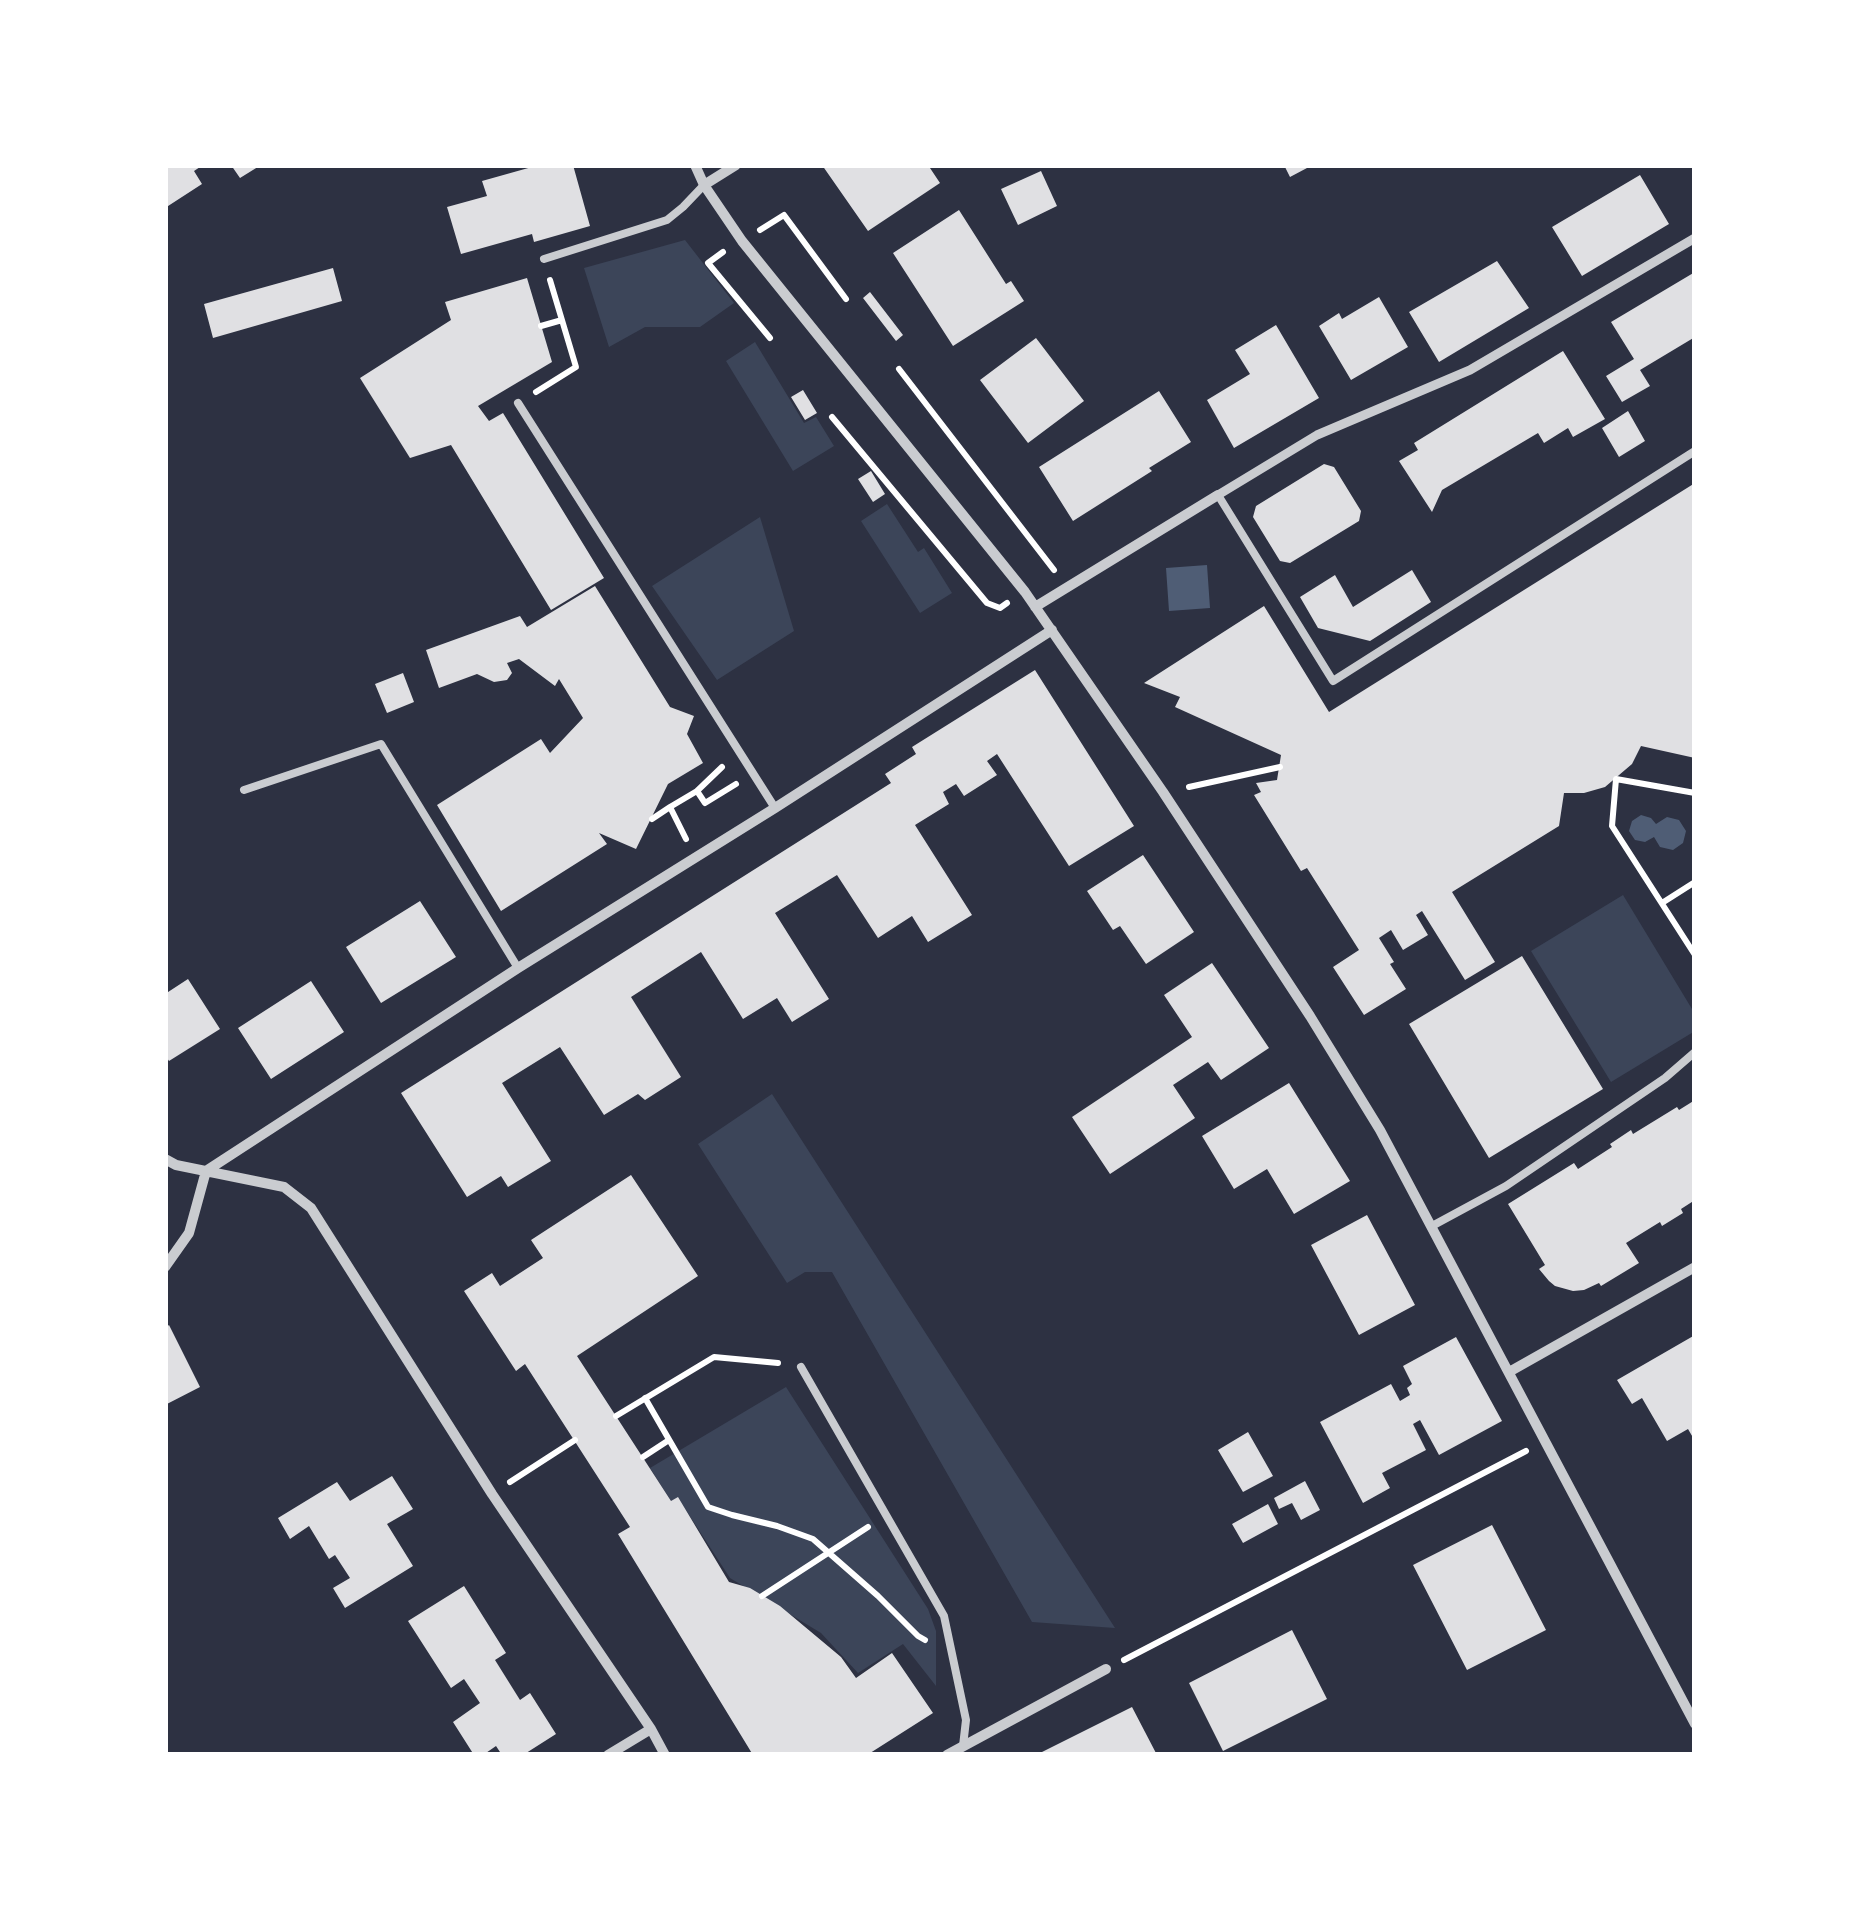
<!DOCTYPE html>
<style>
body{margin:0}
#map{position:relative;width:1860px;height:1920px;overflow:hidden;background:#2d3142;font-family:"Golos Text",sans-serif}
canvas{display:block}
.frame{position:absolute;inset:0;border:168px solid #fff;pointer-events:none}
</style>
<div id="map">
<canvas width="1860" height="1920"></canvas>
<div class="frame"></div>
</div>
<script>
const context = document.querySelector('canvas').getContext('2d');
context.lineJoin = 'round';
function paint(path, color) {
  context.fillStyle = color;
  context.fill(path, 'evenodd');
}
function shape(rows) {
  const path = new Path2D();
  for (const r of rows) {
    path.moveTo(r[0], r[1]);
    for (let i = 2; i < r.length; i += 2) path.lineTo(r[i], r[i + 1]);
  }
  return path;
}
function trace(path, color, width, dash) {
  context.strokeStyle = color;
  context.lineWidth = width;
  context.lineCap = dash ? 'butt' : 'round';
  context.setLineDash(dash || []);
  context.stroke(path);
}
const green = shape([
 [685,240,734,303,700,327,645,327,609,347,584,268],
 [755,342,804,423,816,417,834,446,793,471,726,361],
 [887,504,918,552,924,548,952,593,920,613,861,521],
 [760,517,794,631,717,680,652,586],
 [1623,895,1695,1014,1695,1031,1611,1082,1531,951],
 [772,1094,1115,1628,1032,1622,832,1272,805,1272,787,1283,698,1144],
 [786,1387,928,1609,936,1631,936,1686,903,1644,858,1673,821,1633,730,1578,678,1498,671,1501,650,1468]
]);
const water = shape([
 [1207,565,1210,608,1169,611,1166,568],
 [1641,815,1651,818,1656,824,1667,817,1679,820,1686,831,1683,843,1673,850,1660,847,1654,837,1645,842,1635,840,1629,831,1632,821]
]);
const building = shape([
 [165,165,203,165,194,171,202,184,165,208],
 [231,165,261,165,240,178],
 [539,165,573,165,590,226,534,242,532,234,461,254,447,207,487,196,482,181],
 [822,165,928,165,940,183,868,231],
 [1284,165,1305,165,1307,168,1290,177],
 [1041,171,1057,206,1018,225,1001,189],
 [1640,175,1669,224,1582,276,1552,227],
 [959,210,1006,284,1011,281,1024,301,953,346,893,253],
 [1497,261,1529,308,1439,362,1409,312],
 [333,268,342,301,213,338,204,304],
 [1695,272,1695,337,1640,370,1650,386,1622,402,1606,376,1634,359,1611,322],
 [527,278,552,362,478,406,489,421,503,413,604,578,551,610,451,445,410,458,360,378,451,320,445,302],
 [870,292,903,335,896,341,863,298],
 [1379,297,1408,347,1351,380,1319,326,1339,313,1342,319],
 [1276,325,1319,398,1234,448,1207,400,1250,374,1235,350],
 [1036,338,1084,401,1028,443,980,380],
 [1563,351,1605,419,1573,437,1568,428,1544,443,1538,433,1442,490,1432,512,1399,461,1418,450,1414,443],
 [803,390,817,413,805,420,791,397],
 [1159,391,1191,442,1149,468,1152,471,1073,521,1039,467],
 [1628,411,1645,441,1619,457,1602,428],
 [1324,464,1334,467,1361,511,1359,521,1290,563,1280,561,1253,517,1256,506],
 [871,471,885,494,873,502,858,479],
 [1695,483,1695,758,1641,746,1632,764,1605,787,1584,793,1564,793,1559,826,1452,892,1495,962,1465,980,1422,911,1416,915,1428,935,1403,950,1391,930,1379,938,1394,962,1390,964,1406,989,1364,1015,1333,967,1359,950,1307,868,1301,871,1254,795,1261,792,1256,783,1277,780,1281,755,1175,707,1180,697,1144,683,1264,606,1329,712],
 [1412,570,1431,602,1370,641,1318,628,1300,597,1335,575,1353,607],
 [595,586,670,707,694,716,687,734,703,763,668,784,636,849,599,833,607,844,501,911,437,805,541,739,550,753,583,718,559,679,555,686,519,659,507,663,512,673,507,680,494,682,477,674,439,688,426,650,520,616,527,627],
 [1035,670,1134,826,1069,866,997,754,987,761,997,775,964,796,956,784,943,792,949,804,915,825,972,915,928,942,912,916,878,938,837,875,775,913,829,999,792,1022,777,998,743,1019,701,952,631,997,681,1077,645,1100,638,1094,604,1115,560,1047,502,1083,551,1161,508,1187,501,1176,467,1197,401,1093,891,783,885,774,916,754,912,747],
 [403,673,414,702,387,713,375,684],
 [1143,855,1194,932,1146,964,1120,926,1113,930,1087,891],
 [420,901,456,957,381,1003,346,947],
 [1522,956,1603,1089,1489,1158,1409,1024],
 [1212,963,1269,1048,1221,1080,1208,1062,1173,1085,1195,1118,1110,1174,1072,1117,1192,1037,1164,995],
 [188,979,220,1029,169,1061,165,1055,165,994],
 [311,981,344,1032,271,1079,238,1028],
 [1289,1083,1350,1181,1294,1214,1267,1169,1234,1189,1202,1136],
 [1695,1100,1695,1200,1681,1209,1683,1213,1662,1226,1660,1222,1626,1243,1639,1263,1601,1286,1599,1283,1584,1290,1573,1291,1555,1286,1549,1281,1539,1269,1545,1265,1508,1204,1574,1163,1578,1169,1612,1147,1610,1144,1631,1130,1633,1134,1677,1107,1679,1110],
 [631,1175,698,1276,577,1356,671,1501,678,1497,729,1582,750,1588,780,1606,841,1657,856,1678,892,1653,933,1713,867,1755,753,1755,618,1534,630,1527,525,1364,516,1371,464,1291,492,1273,500,1286,543,1258,531,1240],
 [1367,1215,1415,1305,1359,1335,1311,1245],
 [169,1325,200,1387,165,1405,165,1328],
 [1695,1335,1695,1441,1688,1429,1667,1441,1642,1398,1632,1404,1617,1380],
 [1456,1337,1502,1421,1439,1455,1420,1420,1413,1424,1426,1450,1382,1473,1390,1488,1363,1503,1320,1422,1391,1384,1400,1401,1410,1395,1407,1388,1412,1384,1403,1366],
 [1248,1432,1273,1476,1243,1492,1218,1450],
 [392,1476,413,1509,387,1524,413,1566,345,1608,333,1588,350,1578,335,1555,329,1559,309,1526,290,1539,278,1518,337,1482,350,1501],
 [1305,1481,1320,1510,1301,1520,1292,1503,1279,1509,1274,1498],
 [1268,1504,1278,1524,1243,1543,1232,1524],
 [1492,1525,1546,1630,1467,1670,1413,1565],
 [464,1586,506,1653,495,1660,520,1700,530,1693,556,1734,523,1755,502,1755,496,1746,483,1755,474,1755,453,1722,480,1703,464,1679,451,1688,408,1621],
 [1292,1630,1327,1699,1223,1751,1189,1683],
 [1132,1707,1157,1755,1036,1755]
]);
const path = shape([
 [760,230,784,215,846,299],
 [723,252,708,263,770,338],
 [541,326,562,320],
 [899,369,1054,570],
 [536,392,576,367,550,280],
 [832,417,987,603,1000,608,1007,603],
 [1189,787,1280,767],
 [697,791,722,767],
 [1695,793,1616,779,1612,826,1695,955],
 [652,819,670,807],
 [686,839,670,807,697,791,705,803,736,784],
 [1662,903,1695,882],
 [645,1398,708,1507,732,1515,777,1526,813,1539,878,1596,918,1636,925,1640],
 [616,1416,714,1357,778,1363],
 [643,1457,669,1440],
 [510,1482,575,1440],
 [762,1596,868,1527],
 [1124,1660,1526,1451]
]);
const service = shape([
 [544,259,667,220,683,207,704,185],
 [518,403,775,808],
 [1218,495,1333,681,1695,451],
 [244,790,381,744,518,968],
 [1432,1226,1506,1186,1665,1078,1695,1052],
 [801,1367,944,1616,966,1720,963,1746]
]);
const pedestrian = shape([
 [1218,495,1317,435,1470,370,1695,238]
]);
const minor = shape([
 [695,165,704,185,742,241,1025,592,1163,792,1310,1016,1380,1130,1695,1724],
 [704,185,736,165],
 [1035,607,1218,495],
 [165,1159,176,1165,284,1187,311,1208,492,1494,651,1729,665,1755],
 [165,1267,189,1233,206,1171,518,968,775,808,1052,630],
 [1509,1372,1695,1267],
 [608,1755,651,1729],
 [947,1755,1106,1669]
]);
paint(green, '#3c4559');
paint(water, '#4f5d75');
paint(building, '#e0e0e3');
trace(path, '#fff', 6);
trace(service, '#caccd0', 8);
trace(pedestrian, '#caccd0', 9);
trace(minor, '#caccd0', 10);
</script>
